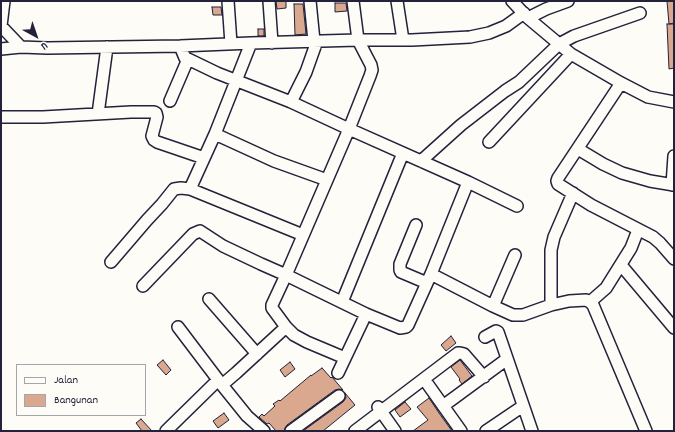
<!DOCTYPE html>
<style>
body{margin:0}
#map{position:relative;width:675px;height:432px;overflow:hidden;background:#fdfcf7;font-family:Dekko,sans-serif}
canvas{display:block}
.frame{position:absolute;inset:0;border:2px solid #22223b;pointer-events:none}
.legend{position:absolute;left:16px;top:364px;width:130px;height:52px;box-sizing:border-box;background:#fdfcf7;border:1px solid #a5a5ac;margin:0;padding:5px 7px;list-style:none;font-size:12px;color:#22223b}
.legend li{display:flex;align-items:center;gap:8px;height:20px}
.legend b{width:20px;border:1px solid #a5a5ac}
.north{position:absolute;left:16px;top:16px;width:40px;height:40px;-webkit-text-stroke:3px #fdfcf7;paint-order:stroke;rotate:140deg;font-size:11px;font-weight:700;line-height:16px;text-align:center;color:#22223b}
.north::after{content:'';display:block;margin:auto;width:14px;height:18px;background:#22223b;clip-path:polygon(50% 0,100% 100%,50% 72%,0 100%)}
</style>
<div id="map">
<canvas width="675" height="432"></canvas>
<div class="frame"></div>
<ul class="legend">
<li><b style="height:5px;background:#fdfcf7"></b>Jalan</li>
<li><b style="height:11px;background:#daa78f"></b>Bangunan</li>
</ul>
<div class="north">U</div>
</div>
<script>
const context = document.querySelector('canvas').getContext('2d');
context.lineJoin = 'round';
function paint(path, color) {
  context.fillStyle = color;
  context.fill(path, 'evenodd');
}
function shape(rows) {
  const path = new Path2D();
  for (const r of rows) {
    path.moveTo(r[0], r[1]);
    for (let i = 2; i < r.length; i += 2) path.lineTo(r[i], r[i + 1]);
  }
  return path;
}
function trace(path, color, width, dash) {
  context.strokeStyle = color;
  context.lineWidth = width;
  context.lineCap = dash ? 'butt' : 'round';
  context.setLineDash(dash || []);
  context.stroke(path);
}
const building = shape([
 [276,1,286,1,286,8,277,9,276,1],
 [667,1,674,1,674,23,669,24,667,1],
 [335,3,346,3,347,11,335,12,335,3],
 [294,4,303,4,306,34,295,35,294,4],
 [212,7,221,7,222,15,213,15,212,7],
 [667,24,674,24,674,68,669,69,667,24],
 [258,29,264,29,264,36,258,36,258,29],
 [451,336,456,343,446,351,441,345,451,336],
 [163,360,171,370,166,375,157,365,163,360],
 [460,360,472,376,462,384,459,380,460,379,451,367,460,360],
 [290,362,295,369,285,377,280,370,290,362],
 [322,368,331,378,332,377,343,390,339,389,335,390,287,425,285,428,284,431,276,431,269,423,267,424,259,417,262,414,264,416,275,406,273,404,279,400,280,401,311,375,311,376,322,368],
 [345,393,355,405,323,431,303,431,343,402,346,398,345,393],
 [429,398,439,413,452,431,413,431,428,420,417,407,429,398],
 [405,402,411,409,400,417,395,410,405,402],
 [224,413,229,420,218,428,213,421,224,413],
 [141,419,152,431,142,431,136,423,141,419]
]);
const minor = shape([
 [228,1,231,44],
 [269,1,272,43],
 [310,1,314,41],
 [353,1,358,40,371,65,372,70,370,76,349,129,286,275,366,314,400,328,406,327,408,325,431,274],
 [397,1,403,40],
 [512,1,528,18,571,54,621,83,648,97,674,102],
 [528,18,546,9,568,1],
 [1,26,21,47,47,48,180,46,251,43],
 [1,26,4,1],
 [180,46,185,58,188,59,217,73,291,102,349,129,468,182,431,274,493,306,513,315,523,315,551,305,569,301,586,300,590,302,593,305,646,431],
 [1,49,21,47],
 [621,83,558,178,557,181,558,184,591,205,653,237,660,243,674,259],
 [170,101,188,59],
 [291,102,306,72,317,41],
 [98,114,107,47],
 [1,117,43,117,131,112,154,112,156,113,157,117,152,136,154,140,157,142,204,158],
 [215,134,190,189,303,235],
 [489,142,571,54],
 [578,149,603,164,622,173,650,181,674,185],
 [421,161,461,125,505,91,519,82,559,44,574,36,640,13],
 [327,180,274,161,215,134,251,43,358,40,412,40,470,37,489,33,506,26,524,13],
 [468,182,517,206],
 [672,185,674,156],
 [416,225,400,264,400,270,401,272,427,283],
 [111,262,147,220,162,204,174,189,181,188,190,189],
 [621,265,674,328],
 [143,286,193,234,200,231,223,246,261,264,286,275,272,305,272,308,286,327],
 [209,299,257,354],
 [342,302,403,153],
 [590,302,606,288,631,248,638,230],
 [551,305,551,250,554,237,573,193],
 [493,306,515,255],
 [178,327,222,385,247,416,264,431],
 [485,337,496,331,498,332,532,431],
 [338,373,366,314],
 [424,379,461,431],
 [222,385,236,373,286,327,294,335,307,342,345,358],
 [443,406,507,359],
 [378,407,395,431],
 [166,431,218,380],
 [291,431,339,396],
 [355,431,458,353,460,353,464,354,484,377],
 [486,431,523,406]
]);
paint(building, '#daa78f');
trace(building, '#22223b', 1);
trace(minor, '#22223b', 14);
trace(minor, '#fdfcf7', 11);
</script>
